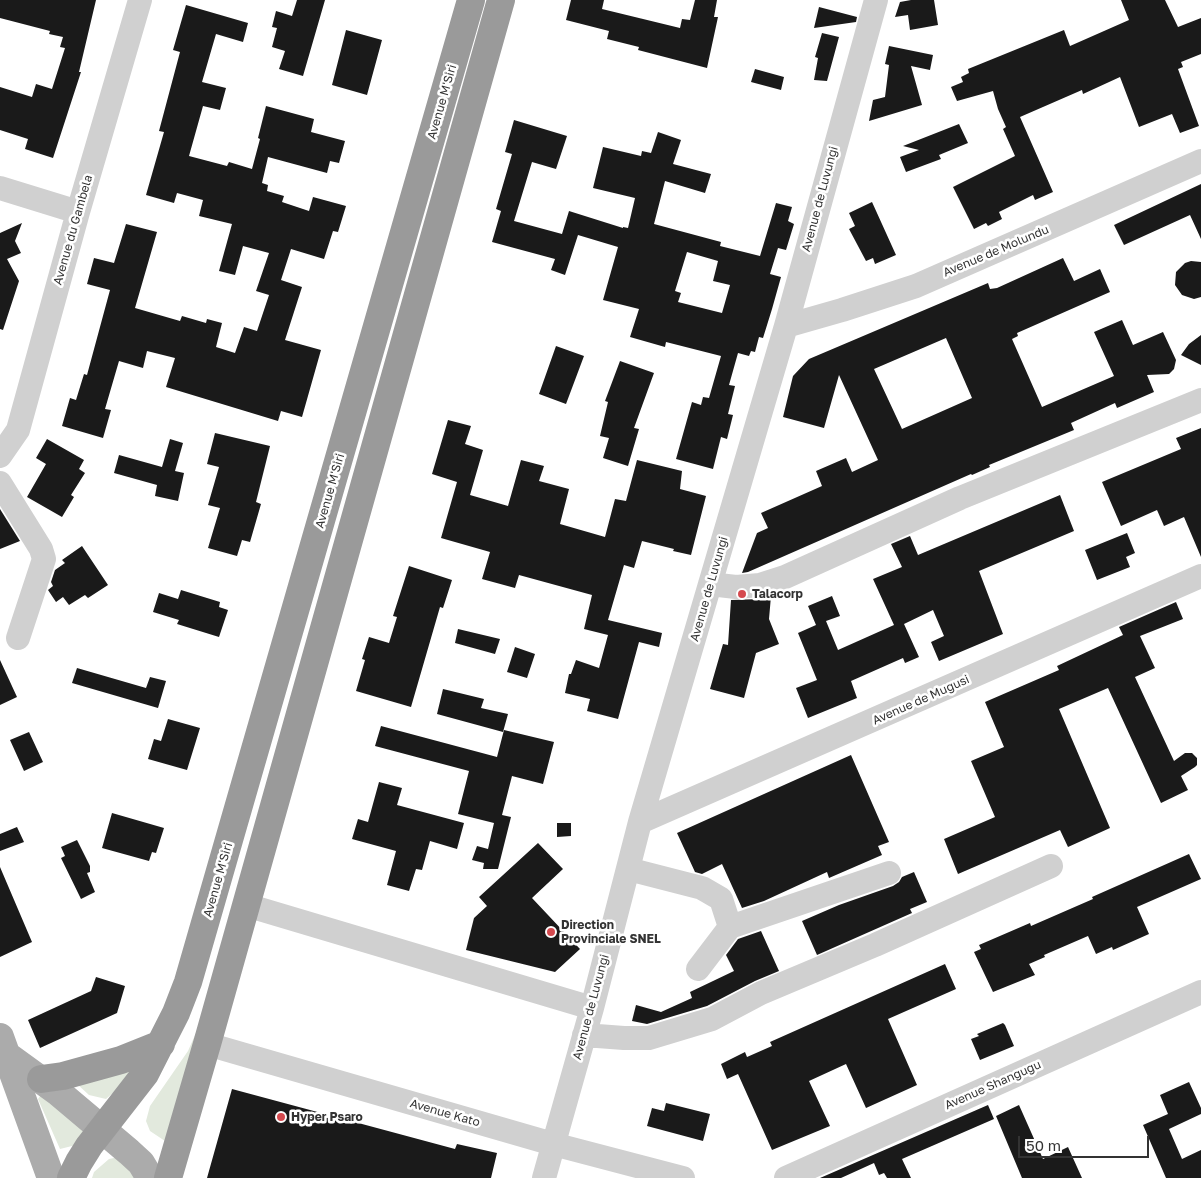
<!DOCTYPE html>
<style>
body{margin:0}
#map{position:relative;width:1201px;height:1178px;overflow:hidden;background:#fff;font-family:"Golos Text",sans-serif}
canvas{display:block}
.scale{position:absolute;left:1018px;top:1136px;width:131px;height:22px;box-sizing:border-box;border:2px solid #333;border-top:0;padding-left:6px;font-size:15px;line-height:18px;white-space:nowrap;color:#333;-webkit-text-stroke:4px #fff;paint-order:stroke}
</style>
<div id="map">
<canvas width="1201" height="1178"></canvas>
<div class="scale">50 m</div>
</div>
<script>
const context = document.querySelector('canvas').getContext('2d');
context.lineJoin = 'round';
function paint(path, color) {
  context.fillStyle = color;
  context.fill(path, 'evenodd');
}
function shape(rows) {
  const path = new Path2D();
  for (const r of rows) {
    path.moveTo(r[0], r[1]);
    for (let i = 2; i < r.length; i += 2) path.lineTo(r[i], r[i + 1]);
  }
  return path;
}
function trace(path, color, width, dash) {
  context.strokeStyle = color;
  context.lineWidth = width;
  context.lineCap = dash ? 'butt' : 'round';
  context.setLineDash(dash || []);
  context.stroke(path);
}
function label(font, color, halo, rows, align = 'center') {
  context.font = font + ' "Golos Text",sans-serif';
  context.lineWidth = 5;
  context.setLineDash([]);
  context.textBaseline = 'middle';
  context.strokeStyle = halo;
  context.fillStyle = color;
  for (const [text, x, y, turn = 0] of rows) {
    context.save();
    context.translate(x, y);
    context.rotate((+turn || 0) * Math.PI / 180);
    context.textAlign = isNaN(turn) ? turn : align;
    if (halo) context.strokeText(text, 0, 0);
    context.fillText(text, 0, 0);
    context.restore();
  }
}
const green = shape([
 [210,1001,165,1141,150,1131,146,1121,150,1106,188,1051],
 [132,1065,125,1082,106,1099,89,1095,77,1084],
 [43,1092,85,1129,76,1145,60,1149,38,1099],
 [119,1157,146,1178,92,1178,94,1172,109,1159]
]);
const building = shape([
 [0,0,96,0,79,72,81,72,53,158,25,149,28,139,0,130,0,87,32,97,36,84,52,89,65,48,60,47,63,37,49,34,50,31,0,18],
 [297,0,325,0,303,76,279,69,285,51,272,47,277,28,272,27,276,11,292,16],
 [571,0,604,0,602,9,680,28,682,19,690,20,695,0,717,0,714,17,718,17,707,68,638,50,639,47,607,39,609,31,566,20],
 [911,0,934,0,938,25,910,30,908,15,895,17,900,2],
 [1121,0,1165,0,1178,27,1201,18,1201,54,1181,62,1183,67,1178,69,1199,126,1180,133,1172,114,1139,127,1120,77,1083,94,1082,90,1020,117,1053,192,1035,200,1033,195,999,212,1002,219,988,226,986,223,974,229,953,187,1015,156,1003,129,1006,127,998,109,993,91,957,101,951,87,963,82,961,77,969,73,968,69,1064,30,1070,46,1129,20],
 [186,5,248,23,243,42,216,34,202,82,226,88,220,110,203,106,189,156,227,166,229,162,252,169,260,139,258,138,266,106,314,119,311,132,345,141,339,163,330,161,327,173,268,157,262,183,268,185,267,191,284,196,282,202,309,211,313,197,346,206,338,232,333,231,324,259,291,249,281,280,302,287,285,340,321,350,302,417,281,411,278,421,166,387,175,358,147,351,143,368,119,361,105,409,111,410,103,438,62,426,70,398,76,400,84,374,87,375,110,290,87,284,94,258,114,263,126,224,157,232,135,308,180,321,182,316,206,323,207,319,222,323,216,347,235,353,244,327,257,331,269,295,256,291,269,253,243,246,235,275,219,271,232,224,199,216,203,200,177,193,174,203,146,195,164,132,159,131,180,52,173,50],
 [819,7,857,17,856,22,814,28],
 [346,30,382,40,367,95,332,85],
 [822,33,839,37,827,81,814,80,818,58,815,57],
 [889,46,933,55,930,70,911,66,922,105,869,121,873,100,885,97,889,65,885,64],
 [755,69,784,77,781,90,751,82],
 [514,120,567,136,556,169,532,162,514,221,562,234,569,211,623,228,623,227,628,228,635,198,593,188,603,147,641,156,642,151,651,153,658,132,681,140,673,164,711,174,705,193,665,181,654,224,721,242,720,246,760,256,776,203,792,207,788,221,794,224,786,250,778,248,770,274,781,277,772,309,763,338,759,337,755,352,751,351,749,356,738,353,729,385,735,386,728,414,733,415,727,439,721,437,713,469,676,459,692,402,701,405,703,397,709,398,721,356,666,342,665,347,630,337,639,309,603,300,618,247,578,235,565,275,551,270,555,259,492,242,501,211,496,209,512,154,505,152],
 [687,252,718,261,713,281,730,285,722,313,678,302,681,293,675,291],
 [959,124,968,143,939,155,941,159,906,172,900,157,919,150,903,146],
 [1201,184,1201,239,1190,215,1124,245,1114,225],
 [872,202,896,255,875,264,873,258,866,261,849,229,855,226,849,213],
 [22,223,15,241,21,253,7,259,19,281,3,330,0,329,0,233],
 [1063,258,1074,281,1100,269,1110,292,1017,333,1018,336,1012,339,1042,407,1114,376,1094,332,1122,320,1133,345,1163,332,1176,360,1174,369,1169,374,1147,375,1154,392,1117,408,1115,403,1071,423,1074,430,989,465,990,467,972,475,971,474,748,572,742,573,757,533,768,528,761,513,822,486,816,471,846,458,852,472,878,460,839,375,824,428,783,417,793,376,809,359,988,283,990,289,997,288],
 [946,338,972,398,902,429,874,369],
 [1191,261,1201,262,1201,297,1194,299,1182,295,1175,285,1176,272,1185,263],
 [1201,335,1201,365,1181,355,1189,344],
 [556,346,584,356,566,404,539,394],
 [620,361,654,373,634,428,639,429,628,466,603,458,609,438,600,436,608,402,605,401],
 [448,420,471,426,465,444,483,450,470,495,508,506,521,460,544,466,539,481,569,489,560,524,605,537,615,499,626,501,637,460,682,471,680,489,706,496,691,555,673,551,674,549,642,541,634,568,624,565,608,620,662,633,659,647,639,642,618,719,587,711,590,699,565,693,569,674,571,674,576,660,599,668,608,635,584,629,592,595,519,575,515,588,482,579,490,552,441,538,457,482,432,474],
 [1201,428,1201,557,1184,517,1164,526,1157,510,1121,526,1102,482,1181,449,1176,438],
 [215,433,270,446,256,502,261,504,250,542,242,540,237,556,208,548,220,508,208,505,219,467,207,464],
 [47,439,84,460,79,469,85,473,71,495,74,497,62,517,27,497,46,464,36,458],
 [170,439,183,443,175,471,184,473,178,501,155,496,157,485,114,473,119,455,162,467],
 [1060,495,1074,531,979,571,1003,634,939,661,931,642,944,636,933,610,904,624,919,657,905,663,903,658,851,681,857,698,808,718,796,688,817,680,798,633,816,625,808,606,832,596,840,616,826,621,838,650,894,625,873,579,902,567,891,544,910,536,918,555],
 [0,509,20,541,0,549],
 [1127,533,1135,553,1126,557,1130,567,1097,580,1085,550],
 [82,546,108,585,88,598,85,595,69,605,63,597,56,602,48,590,53,586,51,582,55,570,65,563,62,560],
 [409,566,452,580,443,608,440,607,411,707,356,691,365,660,362,659,369,637,389,643,397,617,393,616],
 [181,590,220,602,219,607,228,610,219,637,177,624,179,620,153,612,159,593,178,599],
 [771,596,769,619,779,644,756,653,744,698,710,689,723,644,728,645,731,600,761,599],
 [1176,602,1183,619,1140,636,1155,668,1135,677,1174,761,1185,753,1192,753,1197,758,1197,765,1195,767,1181,776,1188,790,1161,803,1108,688,1059,709,1110,828,1068,847,1060,830,958,874,944,839,995,817,971,761,1004,747,985,702,1059,670,1057,666,1123,635,1119,627],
 [458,629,500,639,495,654,455,643],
 [515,647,535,654,527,678,507,672],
 [0,660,17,697,0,705],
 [77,668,146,688,150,677,166,681,158,708,72,683],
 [443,689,484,699,481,708,508,714,503,732,437,714],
 [168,719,200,728,187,770,148,759,154,739,161,741],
 [381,726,497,757,504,730,554,742,543,784,512,776,502,815,511,817,498,869,483,869,484,863,472,860,477,846,488,849,494,823,458,814,469,771,375,746],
 [29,732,43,762,24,771,10,740],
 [851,755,889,842,878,846,882,855,829,878,827,872,764,901,742,908,722,864,702,874,695,872,677,833],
 [379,782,402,788,397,805,464,823,457,849,430,841,422,870,416,869,409,891,387,885,396,851,352,839,358,819,368,822],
 [112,813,164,828,156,853,152,852,149,861,102,848],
 [557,823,571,823,571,836,557,837],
 [17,827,24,842,0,851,0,834],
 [77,840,90,866,90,872,87,873,95,892,81,899,61,858,65,856,61,847],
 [538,843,563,869,532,898,580,949,555,972,466,950,474,918,487,906,479,897],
 [1189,854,1201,879,1137,907,1149,934,1113,950,1112,947,1096,954,1088,936,1044,955,1045,957,1029,964,1035,975,993,992,974,952,981,949,979,945,1030,923,1031,926,1093,899,1092,897],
 [0,867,32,942,0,957],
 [914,872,927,902,910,909,912,913,817,955,802,921,839,905,893,886,899,882,902,877],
 [761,931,779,971,755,981,707,1006,647,1024,632,1021,636,1005,661,1012,692,998,690,992,734,971,726,955,738,939],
 [945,964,956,989,888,1019,917,1085,866,1108,846,1064,809,1081,830,1126,772,1150,738,1074,727,1079,721,1064,745,1052,747,1057,772,1046,770,1042],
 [96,977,125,986,117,1013,40,1048,28,1020,91,991],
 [1003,1023,1005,1025,1014,1046,980,1060,971,1039,979,1036,977,1034],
 [1189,1082,1201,1108,1201,1114,1169,1129,1182,1159,1201,1150,1201,1178,1166,1178,1143,1125,1168,1114,1160,1095],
 [232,1089,455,1149,457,1144,497,1153,491,1178,207,1178],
 [666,1103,710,1114,703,1141,647,1126,652,1108,664,1111],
 [988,1105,994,1119,902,1159,911,1178,887,1178,884,1173,879,1175,874,1163,841,1178,820,1178],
 [1019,1105,1043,1159,1068,1147,1082,1178,1022,1178,996,1116]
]);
const minor = shape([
 [0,188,78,212],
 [786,326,842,310,916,286,1201,161],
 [0,456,18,430,78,212,140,0],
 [0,483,41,549,44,559,18,638],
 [710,584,736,587,760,585,785,577,960,498,1201,400],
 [640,822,1201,576],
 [628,869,702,888,721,899,730,927,698,969],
 [246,905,592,1008],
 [730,927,889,873],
 [584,1035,624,1038,649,1038,712,1019,761,993,875,945,1051,866],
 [207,1044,553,1144,683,1178],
 [544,1178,592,1008,640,822,786,326,876,0],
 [786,1178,1201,992]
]);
const major = shape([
 [0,1037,51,1178],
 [8,1056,59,1093,129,1152,141,1163,150,1178]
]);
const highway = shape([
 [41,1079,63,1076,121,1060,161,1044],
 [71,1178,79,1162,89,1146,145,1074,176,1013,188,982,471,0],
 [168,1178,207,1044,501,0]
]);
const markers = [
 [742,594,5,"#d54a4f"],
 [551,932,5,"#d54a4f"],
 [281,1117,5,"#d54a4f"]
];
const streetNames = [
 ["Avenue M'Siri",442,102,-74],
 ["Avenue de Luvungi",820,199,-75],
 ["Avenue du Gambela",73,230,-74],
 ["Avenue de Molundu",996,251,-23],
 ["Avenue M'Siri",330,491,-74],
 ["Avenue de Luvungi",709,589,-74],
 ["Avenue de Mugusi",921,700,-24],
 ["Avenue M'Siri",218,880,-74],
 ["Avenue de Luvungi",591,1007,-75],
 ["Avenue Shangugu",993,1085,-24],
 ["Avenue Kato",445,1113,16]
];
const poiNames = [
 ["Talacorp",752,594],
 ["Direction",561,925],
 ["Provinciale SNEL",561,939],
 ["Hyper Psaro",291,1117]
];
paint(green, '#e2e9dd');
paint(building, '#1a1a1a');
trace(minor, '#d0d0d0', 24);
trace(major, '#ababab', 28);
trace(highway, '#9a9a9a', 28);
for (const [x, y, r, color] of markers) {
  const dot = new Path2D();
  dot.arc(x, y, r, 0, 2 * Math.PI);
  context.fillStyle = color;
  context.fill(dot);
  trace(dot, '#fff', 2);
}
label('12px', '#333', '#fff', streetNames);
label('bold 12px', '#333', '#fff', poiNames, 'left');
</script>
